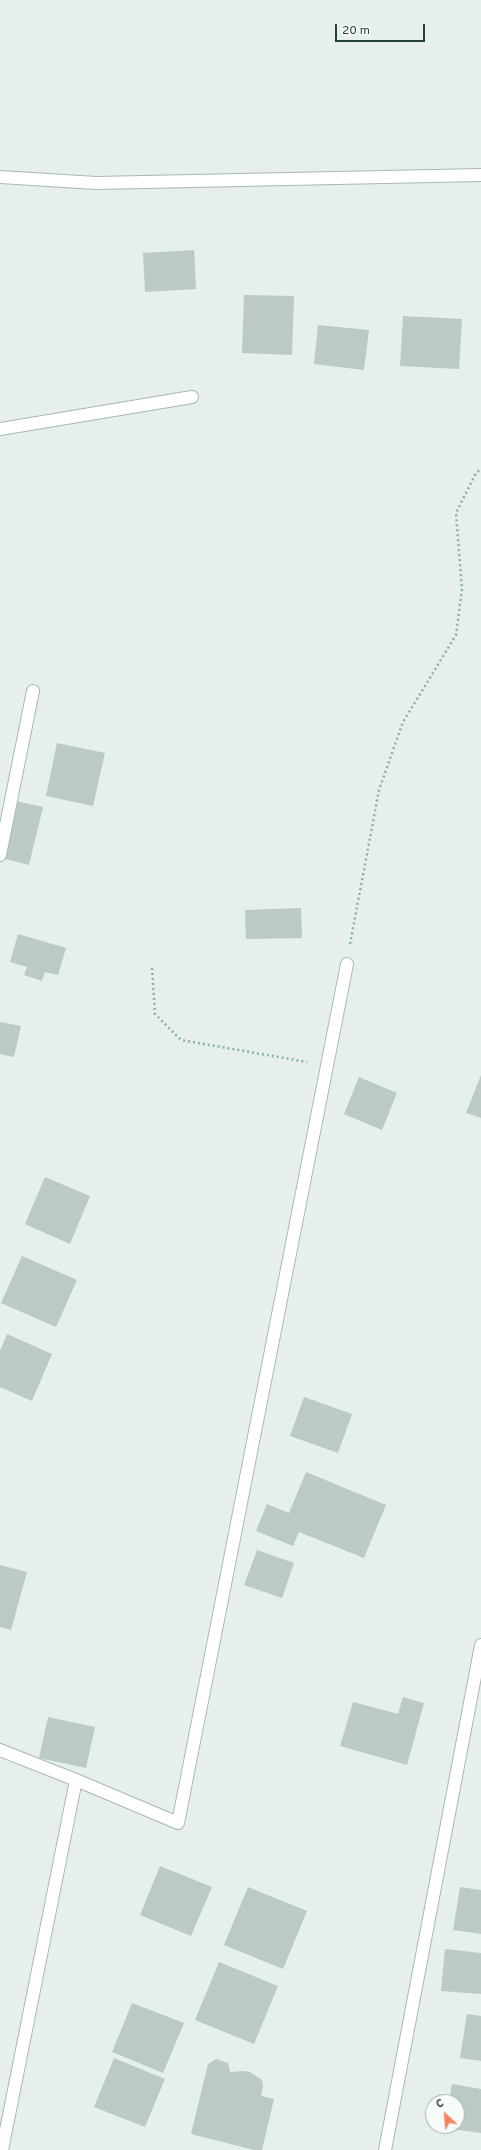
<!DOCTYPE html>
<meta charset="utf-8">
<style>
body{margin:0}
#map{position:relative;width:481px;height:2150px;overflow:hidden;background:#e6efeb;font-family:Overpass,sans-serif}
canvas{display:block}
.north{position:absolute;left:425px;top:2094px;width:40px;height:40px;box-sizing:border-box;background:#f7fbf9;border:1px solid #a3b1ad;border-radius:50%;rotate:334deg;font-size:11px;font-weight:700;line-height:16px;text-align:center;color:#24423a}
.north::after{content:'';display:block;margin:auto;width:14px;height:18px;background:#f4845f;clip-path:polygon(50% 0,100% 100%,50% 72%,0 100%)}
.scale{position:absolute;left:335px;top:24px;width:90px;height:18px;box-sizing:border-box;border:2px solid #24423a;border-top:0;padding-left:5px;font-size:12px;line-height:14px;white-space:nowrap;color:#24423a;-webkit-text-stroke:3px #f7fbf9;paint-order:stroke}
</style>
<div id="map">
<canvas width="481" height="2150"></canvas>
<div class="north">С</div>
<div class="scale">20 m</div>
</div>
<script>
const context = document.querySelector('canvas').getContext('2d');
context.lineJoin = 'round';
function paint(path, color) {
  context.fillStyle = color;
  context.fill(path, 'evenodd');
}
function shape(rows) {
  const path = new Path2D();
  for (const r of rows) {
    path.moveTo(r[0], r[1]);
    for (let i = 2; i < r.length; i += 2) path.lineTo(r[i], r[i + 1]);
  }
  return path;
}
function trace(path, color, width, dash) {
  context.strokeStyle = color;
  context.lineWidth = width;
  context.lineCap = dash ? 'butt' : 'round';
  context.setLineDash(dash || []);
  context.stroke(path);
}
const building = shape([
 [194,250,196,289,145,292,143,253],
 [244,295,294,296,292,355,242,353],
 [403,316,462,319,459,369,400,366],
 [318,325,369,330,364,370,314,364],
 [57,743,105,753,93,806,46,796],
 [16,801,43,807,29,865,2,858],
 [301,908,302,938,246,939,245,910],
 [18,934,66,948,58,975,45,972,42,981,24,975,27,967,10,962],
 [0,1022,21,1026,14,1057,0,1054],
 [481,1075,481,1118,466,1113],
 [359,1077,397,1093,382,1130,344,1114],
 [45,1177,90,1196,70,1244,25,1224],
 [22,1256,77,1280,56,1327,1,1303],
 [7,1334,52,1354,32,1401,0,1387,0,1351],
 [304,1397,352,1414,338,1453,290,1436],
 [306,1472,386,1505,364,1558,299,1532,293,1546,256,1531,267,1504,289,1513],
 [257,1550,294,1563,282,1598,244,1585],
 [0,1565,27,1572,11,1630,0,1627],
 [403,1697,424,1703,407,1765,340,1746,353,1702,398,1714],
 [48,1717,95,1727,86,1768,39,1758],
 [160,1866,212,1887,191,1936,140,1915],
 [248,1887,307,1911,283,1969,224,1945],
 [460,1887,481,1890,481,1934,453,1930],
 [445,1949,481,1953,481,1994,441,1991],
 [219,1962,278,1986,254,2044,195,2020],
 [132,2003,184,2023,163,2073,112,2052],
 [467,2014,481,2016,481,2061,460,2058],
 [114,2058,165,2079,145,2127,94,2107],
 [216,2059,228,2063,230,2072,243,2071,250,2072,262,2080,263,2086,261,2096,274,2099,262,2150,254,2150,191,2134,208,2064],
 [452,2084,481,2089,481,2133,445,2128,445,2126,457,2126,457,2102,449,2102]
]);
const path = shape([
 [350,944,379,790,403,722,456,635,462,589,456,513,476,473,481,469],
 [152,968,155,1014,181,1040,307,1062]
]);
const minor = shape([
 [0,177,96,183,481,175],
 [0,429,192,397],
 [0,855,33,691],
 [0,1750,76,1780,178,1823,347,964],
 [2,2150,76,1780],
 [385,2150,481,1645]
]);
paint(building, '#bbcac4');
trace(minor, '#a8b8b2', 14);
trace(path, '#86b3a5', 2.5, [2, 3]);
trace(minor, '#fff', 12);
</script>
